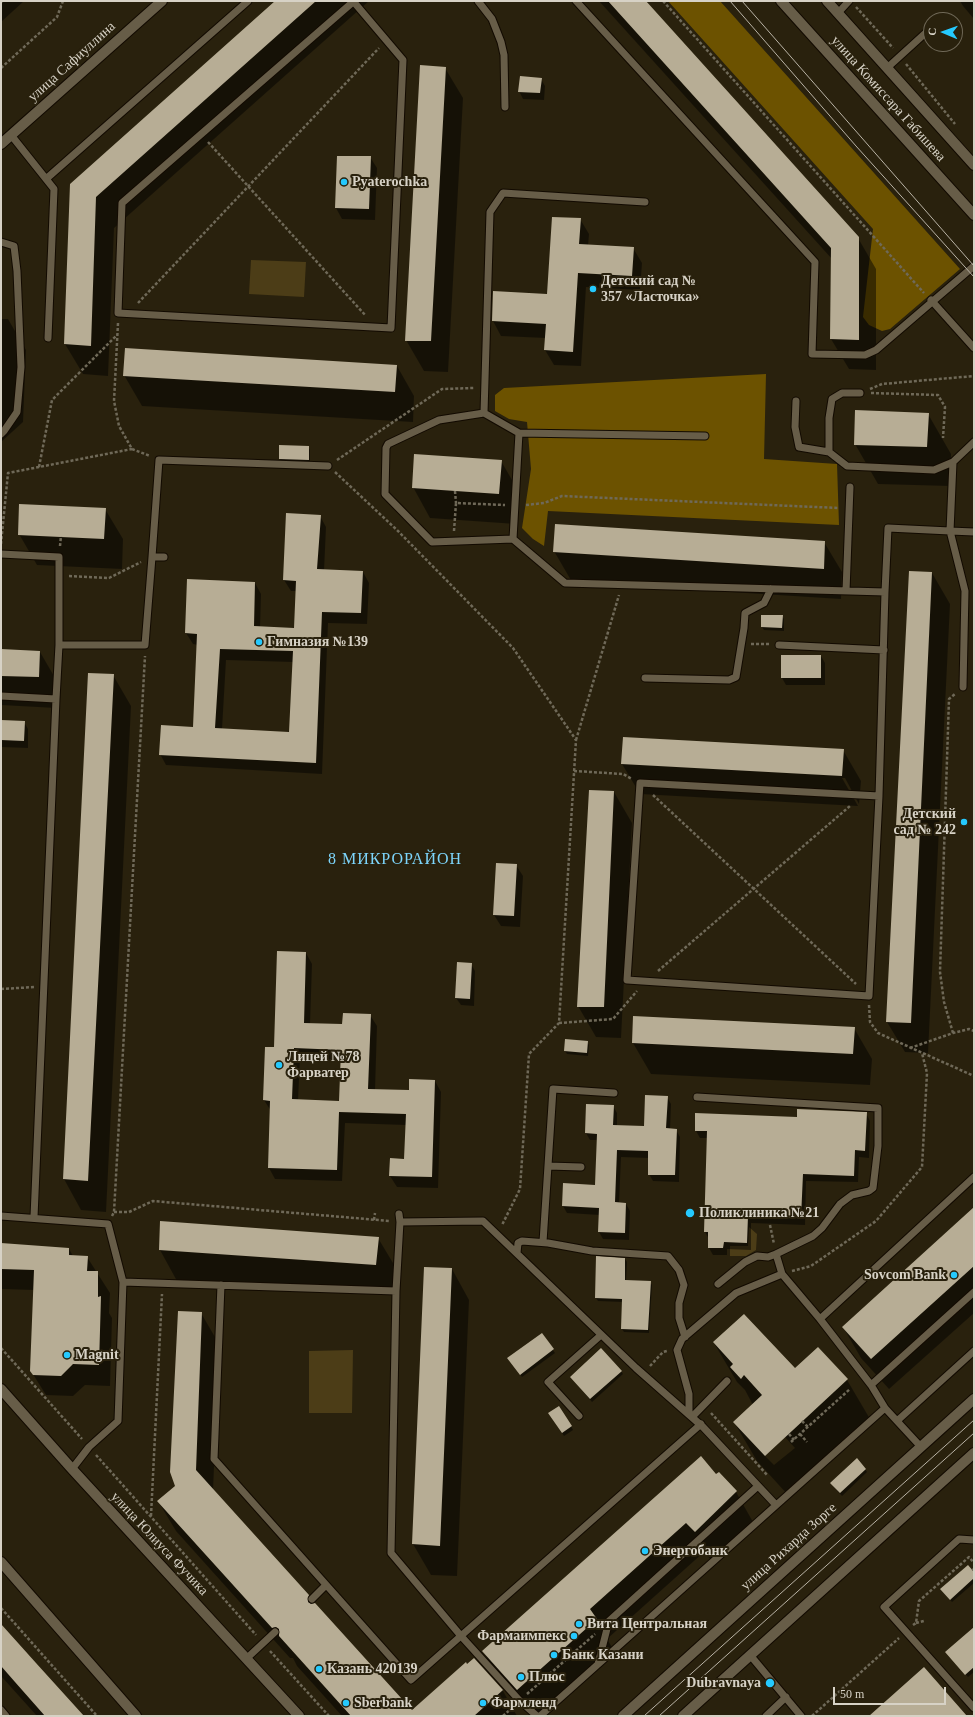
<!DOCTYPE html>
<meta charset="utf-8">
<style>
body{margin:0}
#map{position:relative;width:975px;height:1717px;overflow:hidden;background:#29210d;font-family:"Times New Roman",serif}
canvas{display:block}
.frame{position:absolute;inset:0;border:2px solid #d7d2c6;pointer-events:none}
.north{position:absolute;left:923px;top:12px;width:40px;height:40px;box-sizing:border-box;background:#29210d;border:1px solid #6f6857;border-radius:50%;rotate:272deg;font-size:11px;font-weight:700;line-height:16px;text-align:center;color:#d7d2c6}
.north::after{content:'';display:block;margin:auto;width:14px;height:18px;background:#25c9fe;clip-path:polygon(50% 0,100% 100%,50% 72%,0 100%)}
.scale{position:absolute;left:833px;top:1687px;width:113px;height:18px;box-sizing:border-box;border:2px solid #d7d2c6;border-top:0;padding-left:5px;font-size:12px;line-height:14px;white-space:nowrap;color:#d7d2c6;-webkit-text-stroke:3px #29210d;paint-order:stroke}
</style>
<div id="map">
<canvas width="975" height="1717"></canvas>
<div class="frame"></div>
<div class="north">С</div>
<div class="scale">50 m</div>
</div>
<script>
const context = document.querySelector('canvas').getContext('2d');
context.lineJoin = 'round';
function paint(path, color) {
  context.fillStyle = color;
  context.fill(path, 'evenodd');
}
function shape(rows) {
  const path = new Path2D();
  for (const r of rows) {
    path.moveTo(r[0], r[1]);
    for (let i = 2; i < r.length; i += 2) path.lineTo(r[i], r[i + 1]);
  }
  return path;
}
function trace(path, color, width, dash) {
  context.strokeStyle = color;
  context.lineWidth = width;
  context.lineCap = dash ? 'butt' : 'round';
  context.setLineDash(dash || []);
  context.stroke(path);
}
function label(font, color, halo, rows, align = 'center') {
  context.font = font + ' "Times New Roman",serif';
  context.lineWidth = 4;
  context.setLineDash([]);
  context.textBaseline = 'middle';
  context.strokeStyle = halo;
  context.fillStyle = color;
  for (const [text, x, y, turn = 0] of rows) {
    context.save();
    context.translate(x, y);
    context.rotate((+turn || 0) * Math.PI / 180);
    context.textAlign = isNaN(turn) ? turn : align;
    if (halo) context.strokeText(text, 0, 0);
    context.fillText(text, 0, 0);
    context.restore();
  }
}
const green = shape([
 [251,260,306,262,304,297,249,294],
 [749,1227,757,1234,756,1250,746,1256,730,1256,730,1246,748,1246],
 [353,1350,352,1413,309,1413,309,1351],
 [785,1437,795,1448,774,1465,765,1456]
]);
const forest = shape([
 [668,1,720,1,960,269,890,329,882,331,869,325,863,317,873,229],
 [766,374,764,459,837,464,839,525,548,511,544,546,533,539,522,528,531,469,527,422,509,419,495,411,495,395,504,388]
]);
const shadow = shape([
 [1,1,24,1,1,22],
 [276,1,369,1,114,228,108,376,83,374,65,344,71,184],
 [599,1,644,1,858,238,876,269,876,370,849,369,831,339,832,259],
 [960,1,974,1,974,19,963,6],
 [445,68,463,98,448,372,424,371,406,340],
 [541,79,545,86,544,100,523,99,519,91],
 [338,157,370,157,377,168,375,220,342,219,336,208],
 [580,219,589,234,588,246,633,248,642,263,640,290,586,287,581,366,554,365,545,350,546,338,501,336,493,321,494,292,548,295],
 [1,319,8,319,26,350,23,422,1,442],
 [397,366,414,396,413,422,142,406,124,375],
 [928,414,951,454,950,486,878,484,855,444],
 [308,447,310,450,310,463,281,462,280,459],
 [501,461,519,492,516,524,430,518,413,487],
 [105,509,123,539,122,569,37,565,19,534],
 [287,514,320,516,326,527,324,571,363,572,369,583,367,624,328,623,322,774,166,765,160,754,194,728,198,645,193,644,186,633,255,583,261,594,260,628,295,629,297,591,291,591,284,580],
 [226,660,293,662,290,733,222,729],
 [824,542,842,572,841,599,572,582,554,551],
 [932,573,950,604,928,1053,905,1052,887,1022],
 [782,616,784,619,784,631,764,630,762,627],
 [1,650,40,652,58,683,56,708,1,705],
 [782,656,821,656,825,663,825,685,786,685,782,678],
 [89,674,113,675,131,706,106,1212,81,1210,64,1179],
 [1,721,24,722,28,729,28,748,1,747],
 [843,750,861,781,859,804,845,778,842,778,858,806,640,794,622,764],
 [614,792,632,823,621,1038,596,1037,578,1006],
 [516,865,523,876,520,927,501,926,494,915],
 [306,953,312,964,310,1024,343,1025,370,1015,377,1026,375,1090,409,1091,435,1081,441,1092,438,1188,397,1187,390,1176,405,1160,406,1125,345,1123,342,1181,275,1179,269,1168,271,1111,264,1100,275,1048],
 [300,1059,342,1060,340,1102,298,1100],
 [471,964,475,971,474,1006,461,1005,456,998],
 [634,1017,854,1028,872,1059,870,1085,651,1074,633,1043],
 [587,1042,589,1045,588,1056,567,1054,565,1051],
 [667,1097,671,1104,670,1130,676,1130,680,1137,679,1182,653,1181,649,1174,649,1158,621,1157,619,1203,626,1204,630,1211,629,1240,603,1239,599,1232,600,1215,567,1213,563,1206,596,1186,598,1140,590,1140,586,1133,613,1106,617,1113,617,1126,645,1127],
 [866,1113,870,1121,869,1158,859,1157,858,1182,806,1181,805,1225,751,1223,751,1250,727,1249,727,1255,713,1255,709,1248,709,1239,705,1232,708,1138,700,1138,696,1131,798,1118],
 [974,1209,974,1313,889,1389,861,1358,843,1327],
 [161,1223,378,1238,396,1268,393,1295,177,1281,160,1250],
 [1,1244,69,1249,73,1256,87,1257,110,1293,109,1313,112,1318,110,1386,85,1385,73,1396,46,1395,31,1371,34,1290,1,1289],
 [625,1259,627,1262,626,1281,650,1282,652,1285,649,1333,624,1332,622,1329,623,1302,598,1301,596,1298],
 [452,1269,469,1300,457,1576,431,1575,413,1544],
 [201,1313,219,1344,213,1491,308,1596,313,1604,412,1712,474,1659,503,1691,517,1716,342,1716,297,1666,293,1658,290,1658,176,1531,158,1501,177,1486],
 [541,1334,555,1353,522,1377,511,1362],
 [714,1343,795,1370,847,1380,870,1419,788,1495,757,1461,734,1422,753,1405,745,1390,737,1382],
 [621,1371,623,1374,592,1402,571,1377],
 [551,1416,571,1426,573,1430,564,1436],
 [865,1469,867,1472,842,1496,833,1486],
 [719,1473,736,1492,753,1522,712,1561,704,1552,607,1639,613,1649,539,1716,532,1716,500,1681,483,1651],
 [974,1573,974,1583,952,1602,943,1592],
 [1,1625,82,1716,37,1716,1,1676],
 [974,1628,974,1672,968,1677,949,1655]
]);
const building = shape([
 [275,1,316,1,96,197,91,346,64,344,70,184],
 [608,1,646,1,859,237,859,340,830,339,831,248],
 [420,65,446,67,431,341,405,341],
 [520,76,542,78,540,93,518,92],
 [337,156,371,156,369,209,335,208],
 [552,217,581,218,579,244,634,247,632,276,578,273,573,352,544,350,546,324,492,321,493,291,547,294],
 [125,348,397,365,395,392,123,376],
 [855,410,929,413,927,447,854,445],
 [279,445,309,446,309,460,279,459],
 [414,454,502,460,499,494,412,488],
 [19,504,106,508,104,539,18,535],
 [286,513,321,515,317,569,363,571,361,613,322,612,316,763,159,755,161,725,193,727,197,634,185,633,187,579,255,582,254,626,294,628,296,581,283,580],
 [220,649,293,651,289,732,215,728],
 [555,524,825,541,824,569,553,552],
 [909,571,932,572,911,1023,886,1022],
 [761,615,783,615,782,628,761,627],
 [1,649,40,651,39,677,1,676],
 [781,655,821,655,821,678,781,678],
 [88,673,114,674,88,1181,63,1179],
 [1,720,25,721,24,741,1,740],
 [623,737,844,749,842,776,621,764],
 [589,790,614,791,604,1007,577,1007],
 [496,863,517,864,514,916,493,915],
 [277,951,306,952,304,1023,342,1024,343,1013,371,1014,368,1089,409,1090,409,1079,435,1080,432,1177,389,1176,390,1158,404,1159,406,1114,339,1112,337,1170,268,1168,270,1101,263,1100,265,1047,274,1047],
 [294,1048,341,1050,339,1101,292,1099],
 [457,962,472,963,470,999,455,998],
 [633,1016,855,1027,853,1054,632,1043],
 [565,1039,588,1041,587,1053,564,1051],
 [645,1095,668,1096,666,1128,677,1129,675,1175,648,1175,648,1151,617,1150,615,1202,626,1203,625,1233,598,1232,599,1208,562,1206,563,1183,595,1185,597,1134,585,1133,586,1104,614,1105,613,1125,644,1126],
 [797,1109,867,1112,865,1151,855,1150,854,1176,803,1174,801,1218,748,1216,747,1243,724,1242,723,1248,708,1248,708,1232,704,1232,707,1131,695,1131,695,1113,797,1117],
 [974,1207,974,1266,871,1359,842,1327],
 [160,1221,379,1237,376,1265,159,1250],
 [1,1243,69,1248,69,1255,88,1256,87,1271,98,1271,98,1297,101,1296,99,1365,73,1364,61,1376,33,1375,30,1371,34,1270,1,1269],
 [596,1256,625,1258,625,1280,651,1281,648,1330,621,1329,622,1299,595,1298],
 [424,1267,452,1268,440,1546,412,1544],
 [178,1311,202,1312,196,1470,309,1595,308,1602,311,1604,315,1603,412,1710,466,1662,467,1664,474,1658,503,1690,474,1716,351,1716,279,1636,279,1629,276,1627,272,1628,157,1501,175,1486,170,1472],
 [744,1314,795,1368,818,1347,848,1379,765,1456,733,1422,762,1395,744,1375,741,1379,730,1367,733,1364,713,1342],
 [542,1333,554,1349,520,1375,507,1358],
 [601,1348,622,1371,590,1399,570,1377],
 [559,1406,572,1426,562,1433,548,1413],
 [701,1456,716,1474,719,1472,737,1491,695,1532,686,1523,590,1609,597,1619,517,1690,482,1651],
 [857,1458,866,1469,840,1493,830,1483],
 [968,1565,974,1572,974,1578,950,1600,940,1589],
 [1,1624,36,1663,84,1716,45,1716,15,1682,1,1666],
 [974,1627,974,1667,965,1675,945,1652],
 [924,1667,967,1716,869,1716]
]);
const path = shape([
 [663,1,924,293],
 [1,2,2,1],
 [856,7,893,48],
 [906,64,955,124],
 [1,68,57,17,63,1],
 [208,142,366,316],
 [138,303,379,48],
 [118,323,114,401,119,426,132,449,150,456],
 [870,389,882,384,974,376],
 [871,393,938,395,945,407,943,438],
 [337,460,442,389,474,388],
 [39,467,52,400,117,335],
 [335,472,398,531,513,648,576,740,559,1023,529,1054,520,1189,502,1225],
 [455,491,456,503],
 [526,505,544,503,562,496,839,508],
 [454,531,456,503,505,505],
 [1,544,8,473,132,449],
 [60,546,61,536],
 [69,576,109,578,141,562],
 [751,644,770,644],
 [576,740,619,595],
 [574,771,623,774,632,779],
 [653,795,856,984],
 [658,971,850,806],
 [1,989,35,987],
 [869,1005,870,1022,878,1033,974,1076],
 [559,1023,613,1019,637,991],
 [953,1033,944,1002,940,972,949,699,955,694],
 [910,1048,953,1033,969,1029,974,1031],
 [114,1212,129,1212,153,1201,390,1221],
 [112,1216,114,1212,145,656],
 [374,1220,375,1213],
 [770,1225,774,1244],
 [792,1271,811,1266,876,1221,922,1167,927,1073,922,1053],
 [1,1348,82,1439],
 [650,1366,663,1352,667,1351],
 [711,1413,768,1476],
 [802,1421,808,1427],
 [789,1434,794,1440],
 [800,1434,807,1442],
 [791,1442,850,1389],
 [96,1455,256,1635],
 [151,1516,162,1294],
 [972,1570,974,1569],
 [1,1608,97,1716],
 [916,1623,924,1621],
 [913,1625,916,1623,919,1601,969,1557,974,1563],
 [270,1651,329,1716],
 [527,1694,595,1634],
 [503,1716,513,1707],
 [812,1716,899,1638]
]);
const service = shape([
 [353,1,403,60,391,328,118,313,122,203,354,1],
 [478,1,492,19,501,42,504,55,505,107],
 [576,1,815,262,812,354,865,355,876,350,974,266],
 [838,13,849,1],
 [940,20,942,18],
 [887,68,931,28],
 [11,135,54,189,48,338],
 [46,179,248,1],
 [1,242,14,246,17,271,21,367,17,412,4,431,1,434],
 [931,300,974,348],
 [796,401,795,427,799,447,829,452,847,466,934,470,953,462],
 [484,413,439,420,388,444,386,448,385,494,432,542,513,539,565,583,885,592,888,528,950,531,965,591,963,687],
 [519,433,705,436],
 [974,442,953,462,950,531,974,532],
 [829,452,829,418,832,399,842,393,860,393],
 [513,539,519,433,484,413,490,212,503,193,645,202],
 [1,554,59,557,59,645,56,699,1,696],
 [152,557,159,460,328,466],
 [846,591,850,487],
 [59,645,145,645,152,557,164,557],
 [779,645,884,650],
 [645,678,729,680,736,677,744,628,745,613,764,603,771,589],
 [879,796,640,783,627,980,869,996,879,796,885,592],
 [697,1097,878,1108,878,1146,873,1188,869,1191,852,1195,840,1204,822,1228,813,1236,776,1254,782,1274,820,1319,871,1385,885,1408],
 [548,1166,581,1167],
 [1,1216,108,1224,123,1282,396,1291,400,1222,399,1214],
 [34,1217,56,699],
 [400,1222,483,1221,636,1368,703,1427,776,1505],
 [543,1242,553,1089,614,1093],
 [517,1253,518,1243,522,1241,548,1243,592,1251,668,1256,679,1270,684,1285,679,1303,679,1318,685,1337],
 [718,1284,745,1262,757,1256,768,1257,776,1254],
 [221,1285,214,1459,411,1680,701,1424],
 [396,1291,391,1553,461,1636,519,1700,537,1716],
 [820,1319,974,1177],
 [871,1385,974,1292],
 [689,1414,689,1394,677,1350,682,1339,736,1293,782,1274],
 [579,1416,548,1382,601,1335],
 [692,1417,727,1381],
 [897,1421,974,1351],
 [72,1469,89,1447,118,1421,123,1282],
 [974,1540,959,1539,884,1607,974,1708],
 [312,1599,326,1585],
 [750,1655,801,1716],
 [246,1659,275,1632],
 [598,1664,609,1621,758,1486],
 [1,1710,6,1716],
 [540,1716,885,1408,921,1447],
 [766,1716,786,1697]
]);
const tertiary = shape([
 [781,1,974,215],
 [827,1,974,165],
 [1,144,162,1],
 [623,1716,974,1399],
 [683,1716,974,1453]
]);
const secondary = shape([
 [1,1389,72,1469,299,1716],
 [1,1562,136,1716]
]);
const tram = shape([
 [730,1,856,146,974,277],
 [742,1,974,266],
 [644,1716,974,1420],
 [659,1716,974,1433]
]);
const markers = [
 [344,182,4,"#25c9fe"],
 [593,289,4,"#25c9fe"],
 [259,642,4,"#25c9fe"],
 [964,822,4,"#25c9fe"],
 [279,1065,4,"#25c9fe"],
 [690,1213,5,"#25c9fe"],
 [954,1275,4,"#25c9fe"],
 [67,1355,4,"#25c9fe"],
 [645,1551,4,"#25c9fe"],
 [579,1624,4,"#25c9fe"],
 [574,1636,4,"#25c9fe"],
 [554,1655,4,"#25c9fe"],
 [319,1669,4,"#25c9fe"],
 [521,1677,4,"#25c9fe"],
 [770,1683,5,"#25c9fe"],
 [346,1703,4,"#25c9fe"],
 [483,1703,4,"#25c9fe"]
];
const streetNames = [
 ["улица Сафиуллина",72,62,-42],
 ["улица Комиссара Габишева",888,99,48],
 ["улица Юлиуса Фучика",159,1544,47],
 ["улица Рихарда Зорге",789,1547,-42]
];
const poiNames = [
 ["Pyaterochka",352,182],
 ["Детский сад №",601,281],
 ["357 «Ласточка»",601,297],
 ["Гимназия №139",267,642],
 ["Детский",956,814,"right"],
 ["сад № 242",956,830,"right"],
 ["Лицей №78",287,1057],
 ["Фарватер",287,1073],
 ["Поликлиника №21",699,1213],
 ["Sovcom Bank",946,1275,"right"],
 ["Magnit",75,1355],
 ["Энергобанк",653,1551],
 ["Вита Центральная",587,1624],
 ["Фармаимпекс",566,1636,"right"],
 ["Банк Казани",562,1655],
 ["Казань 420139",327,1669],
 ["Плюс",529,1677],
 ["Dubravnaya",761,1683,"right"],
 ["Sberbank",354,1703],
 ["Фармленд",491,1703]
];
const quarterNames = [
 ["8 МИКРОРАЙОН",395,860]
];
paint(green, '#4c3d17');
paint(forest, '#6c5200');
paint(shadow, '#0007');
paint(building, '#b7ad95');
trace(service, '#120a00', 9);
trace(tertiary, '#120a00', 12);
trace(secondary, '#120a00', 12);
trace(path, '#6f6958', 2.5, [3, 2]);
trace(service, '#675d48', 7);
trace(tertiary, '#675d48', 10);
trace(secondary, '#675d48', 10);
trace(tram, '#b9b3a6', 1);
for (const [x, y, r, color] of markers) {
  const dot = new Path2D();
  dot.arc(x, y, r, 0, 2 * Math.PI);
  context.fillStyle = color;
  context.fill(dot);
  trace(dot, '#29210d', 1.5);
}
label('14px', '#d7d2c6', '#29210d', streetNames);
label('bold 14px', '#d7d2c6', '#29210d', poiNames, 'left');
context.letterSpacing = '1px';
label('16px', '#7dd5fb', '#29210d', quarterNames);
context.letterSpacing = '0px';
</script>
